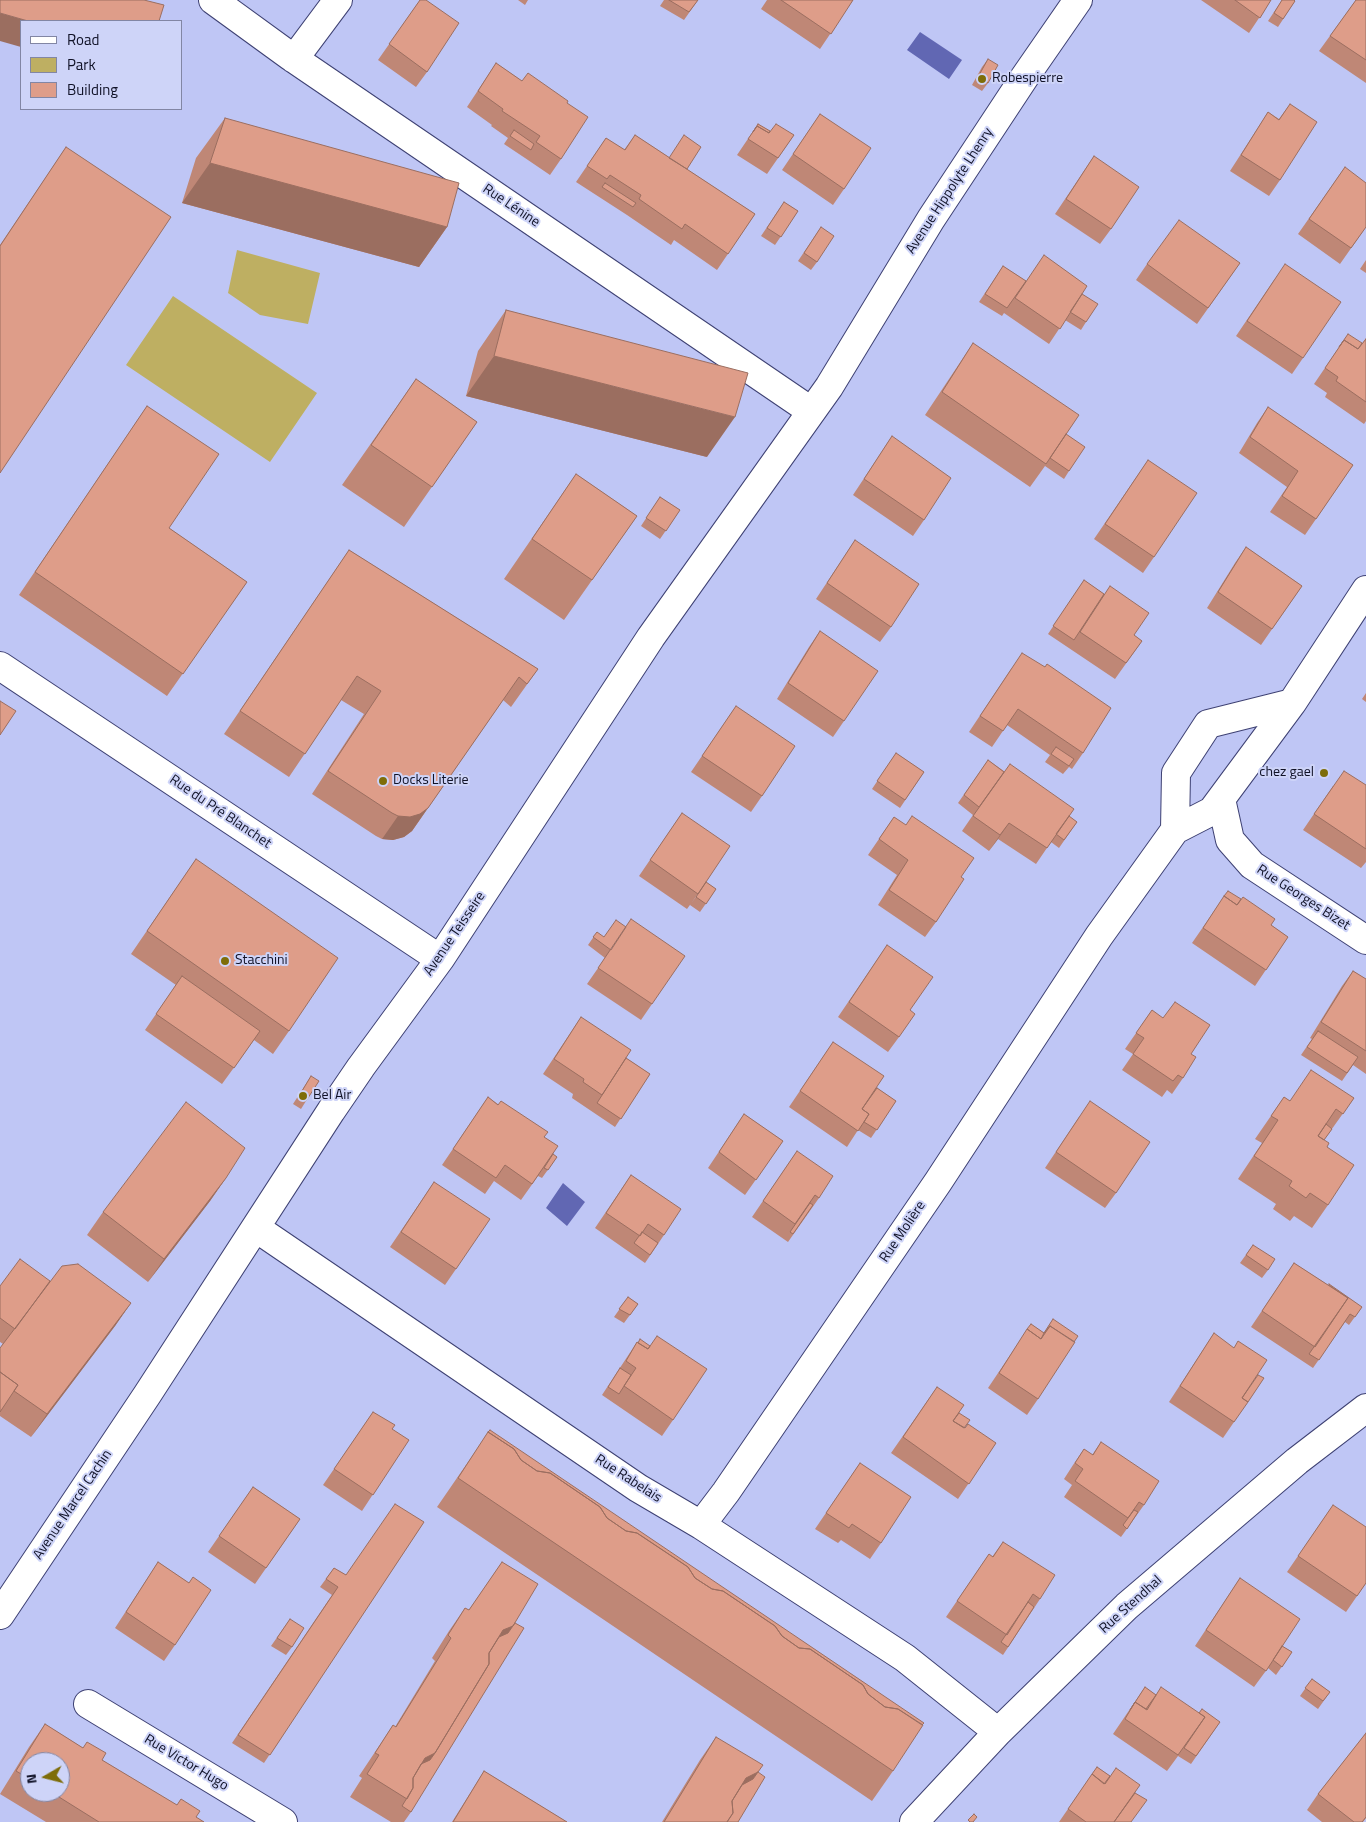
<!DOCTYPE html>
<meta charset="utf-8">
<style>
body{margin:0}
#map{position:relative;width:1366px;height:1822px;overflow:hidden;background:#bfc6f5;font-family:"Titillium Web",sans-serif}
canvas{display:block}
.legend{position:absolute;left:20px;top:20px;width:162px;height:90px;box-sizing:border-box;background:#ced4f8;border:1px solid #8286a4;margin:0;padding:6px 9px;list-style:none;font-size:15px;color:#101227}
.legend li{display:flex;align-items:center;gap:10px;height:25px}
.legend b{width:25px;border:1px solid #8286a4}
.north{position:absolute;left:20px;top:1752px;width:50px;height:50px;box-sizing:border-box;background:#ced4f8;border:1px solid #8286a4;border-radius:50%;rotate:262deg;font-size:14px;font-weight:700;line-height:20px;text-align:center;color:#101227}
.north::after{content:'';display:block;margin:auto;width:18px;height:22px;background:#7e6d09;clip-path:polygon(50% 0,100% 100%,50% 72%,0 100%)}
</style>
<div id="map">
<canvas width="1366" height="1822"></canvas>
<ul class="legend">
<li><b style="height:6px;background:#fff"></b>Road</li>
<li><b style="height:14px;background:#beaf62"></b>Park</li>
<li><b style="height:14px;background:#de9d89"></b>Building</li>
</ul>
<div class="north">N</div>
</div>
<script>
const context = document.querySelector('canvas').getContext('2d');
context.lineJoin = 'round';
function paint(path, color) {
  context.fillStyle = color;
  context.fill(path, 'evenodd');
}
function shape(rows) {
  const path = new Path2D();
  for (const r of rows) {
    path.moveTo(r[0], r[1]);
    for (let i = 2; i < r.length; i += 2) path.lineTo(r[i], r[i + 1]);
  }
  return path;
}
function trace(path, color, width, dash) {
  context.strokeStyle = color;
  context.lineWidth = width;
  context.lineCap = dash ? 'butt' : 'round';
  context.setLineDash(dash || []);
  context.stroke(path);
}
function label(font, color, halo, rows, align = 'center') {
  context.font = font + ' "Titillium Web",sans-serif';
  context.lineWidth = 4;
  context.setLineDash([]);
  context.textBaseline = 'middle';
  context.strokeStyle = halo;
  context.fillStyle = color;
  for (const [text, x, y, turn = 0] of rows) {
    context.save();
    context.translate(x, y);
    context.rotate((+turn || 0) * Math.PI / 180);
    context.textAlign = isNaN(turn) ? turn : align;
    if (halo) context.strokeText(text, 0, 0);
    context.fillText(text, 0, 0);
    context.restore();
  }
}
const green = shape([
 [237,250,320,273,308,324,260,315,228,293],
 [173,296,317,393,270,462,126,365]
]);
const water = shape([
 [920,32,962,60,949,79,907,50],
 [563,1183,585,1202,567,1226,546,1208]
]);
const minor = shape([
 [213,0,290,56,811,411],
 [294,59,338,0],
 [0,666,440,959],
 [1221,799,1230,840,1252,865,1366,940],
 [1175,830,1176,773,1208,724,1292,703],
 [256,1228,638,1488,701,1525,905,1658,998,1732],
 [701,1525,726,1492,938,1182,1099,936,1175,830,1212,811,1292,703,1366,590],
 [0,1615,147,1395,331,1111,361,1067,440,959,651,637,829,387,931,219,1024,78,1078,0],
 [88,1704,283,1822],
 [914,1822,998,1732,1127,1606,1297,1461,1366,1408]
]);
const wall = shape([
 [420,0,427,72,416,87,378,60],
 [518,0,528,0,525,5],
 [664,0,698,0,684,20,660,6],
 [767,0,853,0,820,49,761,9],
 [1201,0,1271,0,1249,33],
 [1282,0,1295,1,1278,27,1268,21],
 [1356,0,1366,0,1366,83,1319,51],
 [988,59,988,83,982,91,972,85,982,67],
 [496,63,522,81,567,103,561,159,550,175,525,158,504,144,508,138,491,126,492,125,467,107],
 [1290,104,1280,180,1269,196,1230,171,1268,112,1279,119],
 [820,114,844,189,833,205,782,170],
 [225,118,447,227,419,267,182,203,196,158],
 [758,124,770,131,794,135,767,174,737,155],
 [635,135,755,214,717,270,674,240,671,245,627,215,576,182,606,138,624,150],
 [66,147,0,473,0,245],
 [1094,156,1111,229,1100,244,1055,214],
 [1345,167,1366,227,1340,264,1298,234],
 [784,202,798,211,775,245,761,236],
 [821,227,817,262,811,270,798,261],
 [1366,260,1366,273,1360,269],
 [1240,263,1197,324,1136,280,1147,264],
 [1003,266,1026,281,1082,294,1086,322,1081,330,1065,320,1049,344,1004,313,1002,316,979,302],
 [1274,280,1303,358,1292,374,1236,336],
 [506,310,707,457,466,396,478,351],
 [1348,334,1358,349,1366,338,1366,421,1364,424,1325,397,1327,393,1314,384],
 [973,343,1066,434,1069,471,1064,479,1045,466,1030,487,925,415],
 [416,379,477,422,404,527,342,485],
 [147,406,169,528,247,582,167,696,19,595],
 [1268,407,1353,465,1305,535,1270,512,1287,487,1239,453,1257,423],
 [892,436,924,520,913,536,853,495],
 [1148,460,1154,557,1143,573,1094,539],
 [576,474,637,516,564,620,504,579],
 [660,497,680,510,660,539,641,526],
 [855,540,891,627,880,642,816,599],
 [1246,547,1302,586,1261,645,1207,608,1235,563],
 [349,550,538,669,511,707,503,700,412,831,404,837,393,840,382,839,376,836,312,794,364,714,341,700,289,777,224,734],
 [1084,580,1104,594,1134,635,1142,641,1115,679,1048,634],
 [820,631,844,721,833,737,777,699,809,647],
 [1011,669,1083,753,1072,769,1069,767,1063,774,1045,762,1050,755,1007,725,992,747,969,732],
 [1366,693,1366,702,1362,699],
 [736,706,762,796,751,812,691,772],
 [896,753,924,772,900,808,872,789],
 [988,760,1077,822,1059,848,1051,842,1036,864,998,839,989,851,962,831,973,815,958,803],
 [1366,785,1366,862,1361,868,1303,830,1333,786],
 [682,813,698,894,687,909,639,876],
 [894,817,961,877,936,922,925,937,878,905,897,875,868,855],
 [196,859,289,1031,273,1054,254,1040,222,1084,145,1030,176,985,131,954],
 [706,882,716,889,700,912,690,905],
 [1228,891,1271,925,1288,937,1255,986,1192,943],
 [597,932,652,1004,641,1020,587,984,605,958,588,945],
 [887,945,910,1010,899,1037,888,1052,838,1017],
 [1353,971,1366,979,1366,1074,1353,1065,1342,1081,1301,1055,1312,1039,1310,1038,1342,986],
 [1152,1010,1191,1054,1183,1078,1172,1094,1167,1090,1162,1097,1122,1070,1133,1054,1125,1049],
 [581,1017,626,1058,650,1074,615,1127,572,1098,573,1094,543,1074],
 [833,1042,877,1088,896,1101,871,1138,858,1130,847,1147,789,1107],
 [311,1076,306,1101,301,1109,293,1104],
 [488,1097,544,1137,553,1154,557,1157,542,1178,538,1176,521,1200,494,1181,485,1194,442,1165],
 [1284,1097,1290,1101,1354,1098,1324,1140,1327,1147,1328,1205,1312,1228,1294,1216,1290,1221,1273,1209,1276,1204,1238,1179,1262,1143,1255,1139],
 [744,1114,783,1141,745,1195,708,1168],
 [1079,1117,1116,1193,1105,1208,1045,1168],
 [797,1151,819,1198,788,1242,752,1217],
 [631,1175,664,1235,645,1263,595,1228],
 [226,1178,210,1201,148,1282,87,1235,103,1212],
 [434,1182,456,1269,445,1285,390,1247],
 [1253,1245,1268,1270,1262,1278,1240,1263],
 [1294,1263,1362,1307,1349,1325,1345,1322,1313,1368,1251,1327],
 [50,1281,131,1303,115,1326,31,1437,0,1416,0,1348,3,1344,0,1342,0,1286],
 [628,1297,638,1304,624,1323,614,1317],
 [1053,1319,1038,1399,1027,1415,988,1388,1031,1324,1044,1333],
 [1214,1333,1247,1391,1234,1422,1223,1438,1169,1402],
 [637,1342,673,1420,662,1436,602,1395],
 [937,1387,959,1413,964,1428,996,1443,958,1499,891,1453],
 [373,1412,392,1429,400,1453,362,1511,323,1485],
 [490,1430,893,1771,872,1801,437,1507],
 [1101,1442,1144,1505,1121,1537,1064,1497,1072,1485,1064,1479,1073,1465,1084,1449,1092,1455],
 [860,1463,881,1543,870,1559,841,1540,838,1543,815,1529],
 [253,1487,300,1519,255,1584,208,1552],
 [1333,1505,1366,1583,1346,1612,1287,1572],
 [424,1522,264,1763,232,1743,332,1595,320,1587,334,1568,346,1575],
 [1003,1542,1040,1599,1003,1655,946,1617,989,1554,992,1557],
 [158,1562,189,1583,175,1645,164,1661,115,1628],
 [502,1562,515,1623,411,1812,404,1822,391,1822,350,1797,362,1778,359,1776,393,1725,395,1727,435,1661,432,1658,449,1631,465,1608,469,1610],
 [1240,1578,1282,1646,1292,1652,1276,1675,1268,1668,1254,1687,1195,1646],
 [290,1619,292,1647,286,1655,271,1646],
 [1312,1679,1330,1692,1318,1709,1300,1696],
 [1145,1687,1156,1695,1220,1722,1191,1764,1178,1756,1167,1771,1113,1734],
 [45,1724,102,1760,204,1822,46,1822,0,1794,29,1747],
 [30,1762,60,1792,30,1792],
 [1366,1733,1366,1818,1363,1822,1322,1822,1307,1810,1318,1794],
 [716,1737,758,1772,738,1822,662,1822,700,1760],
 [1097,1767,1135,1793,1131,1822,1059,1822],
 [484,1771,567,1822,452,1822]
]);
const shadedWall = shape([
 [0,13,28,21,21,21,21,47,0,41],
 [210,163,447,227,419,267,182,203],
 [494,356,735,417,707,457,466,396],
 [428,808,412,831,404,837,393,840,382,839,398,816],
 [1009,823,998,839,989,851,1000,835],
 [226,1178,210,1201,148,1282,164,1259],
 [131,1303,115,1326,31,1437,47,1414],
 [513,1626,497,1649,489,1652,503,1630],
 [435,1753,419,1776,411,1779,425,1758],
 [758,1772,742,1795,732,1800,746,1778]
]);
const building = shape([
 [0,0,144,0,164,5,159,21,28,21,0,13,0,0],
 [420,0,426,0,459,23,427,72,389,44,420,0],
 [669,0,698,0,689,12,669,0],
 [781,0,853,0,831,34,781,0],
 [1235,0,1271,0,1260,18,1235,0],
 [1282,0,1294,0,1295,1,1283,19,1274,13,1282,0],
 [1356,0,1366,0,1366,60,1330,36,1356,0],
 [988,59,998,65,988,83,978,77,988,59],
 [496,63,522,81,528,73,568,101,567,103,588,117,561,159,536,142,540,136,502,111,503,109,478,91,496,63],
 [1290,104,1317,122,1280,180,1241,155,1268,112,1279,120,1290,104],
 [820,114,871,148,844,189,793,154,820,114],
 [225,118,459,183,447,227,210,163,225,118],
 [758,124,770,131,769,133,757,126,753,132,758,124],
 [776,124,794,135,778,158,748,139,757,126,769,133,776,124],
 [514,130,534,144,531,150,510,136,514,130],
 [635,135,755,214,728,254,685,224,682,229,639,199,641,195,610,175,607,179,587,166,606,138,625,150,635,135],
 [684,135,701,147,687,169,669,158,684,135],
 [66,147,171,217,0,473,0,246,66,147],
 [1094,156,1139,187,1111,229,1066,199,1094,156],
 [1345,167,1366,183,1366,227,1351,248,1309,219,1345,167],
 [605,183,636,203,633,207,602,187,605,183],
 [784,202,798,211,781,237,767,228,784,202],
 [1179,220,1240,263,1208,308,1147,264,1179,220],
 [821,227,834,236,817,262,804,253,821,227],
 [1044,255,1087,286,1060,329,1015,298,1044,255],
 [1285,264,1341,302,1303,358,1247,321,1285,264],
 [1003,266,1026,281,1007,308,985,294,1003,266],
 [1082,294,1098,304,1086,322,1070,312,1082,294],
 [506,310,748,373,735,417,494,356,506,310],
 [1348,334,1362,343,1358,349,1344,340,1339,347,1348,334],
 [1366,339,1366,402,1336,381,1338,377,1325,368,1344,340,1358,349,1366,339],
 [973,343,1079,415,1046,464,942,392,973,343],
 [416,379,477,422,432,487,371,445,416,379],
 [147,406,219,454,169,528,247,582,183,674,35,572,147,406],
 [1268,407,1353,465,1316,519,1282,496,1298,471,1250,437,1268,407],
 [1066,434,1085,447,1069,471,1050,458,1066,434],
 [892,436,951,478,924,520,864,479,892,436],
 [1148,460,1197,493,1154,557,1105,524,1148,460],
 [576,474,637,516,592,580,532,539,576,474],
 [660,497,680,510,666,531,646,518,660,497],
 [855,540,919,584,891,627,827,583,855,540],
 [1246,547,1302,586,1272,629,1218,592,1246,547],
 [349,550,538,669,527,684,519,677,428,808,420,814,410,817,398,816,392,813,328,771,381,691,357,676,305,754,240,711,349,550],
 [1084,580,1104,594,1074,640,1053,626,1084,580],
 [1110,586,1149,613,1134,635,1142,641,1126,663,1080,632,1110,586],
 [820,631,878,671,844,721,788,683,820,631],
 [1022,653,1045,667,1047,664,1111,708,1083,753,1018,709,1003,731,980,716,1022,653],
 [0,701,16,711,0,735,0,701],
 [736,706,795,746,762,796,702,756,736,706],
 [1056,747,1074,759,1069,766,1051,754,1056,747],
 [896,753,924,772,905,800,877,781,896,753],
 [988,760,1004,772,979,807,964,795,988,760],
 [1010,764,1074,809,1047,848,1009,823,1000,835,973,816,1010,764],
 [1344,771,1366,785,1366,849,1314,814,1344,771],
 [682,813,730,846,698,894,650,860,682,813],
 [912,816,974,858,961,877,964,879,936,922,889,890,908,860,879,839,894,817,906,825,912,816],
 [1069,816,1077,822,1064,840,1056,834,1069,816],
 [196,859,338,958,289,1031,147,931,196,859],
 [706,882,716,889,706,904,696,897,706,882],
 [1228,891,1241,899,1237,905,1224,896,1228,891],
 [1224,896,1237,905,1243,897,1275,919,1271,925,1288,937,1266,970,1203,928,1224,896],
 [631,919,685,956,652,1004,598,968,631,919],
 [616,920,626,927,611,950,593,937,597,932,604,937,616,920],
 [887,945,933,977,910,1010,915,1014,899,1037,849,1002,887,945],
 [1353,971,1366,979,1366,1051,1321,1022,1353,971],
 [182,976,260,1031,234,1068,156,1014,182,976],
 [1175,1002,1210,1025,1191,1054,1196,1057,1183,1078,1178,1075,1173,1081,1133,1054,1144,1038,1136,1033,1152,1010,1163,1018,1175,1002],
 [581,1017,631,1050,602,1095,583,1082,584,1079,554,1059,581,1017],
 [1318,1031,1358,1057,1347,1073,1307,1047,1318,1031],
 [833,1042,884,1076,862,1109,869,1114,858,1131,800,1091,833,1042],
 [626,1058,650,1074,621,1119,597,1103,626,1058],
 [1311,1070,1354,1098,1343,1114,1336,1109,1318,1136,1329,1143,1327,1147,1354,1165,1328,1205,1310,1193,1306,1198,1289,1186,1292,1181,1254,1156,1278,1120,1271,1116,1284,1097,1290,1101,1311,1070],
 [311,1076,319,1081,306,1101,299,1096,311,1076],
 [877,1088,896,1101,877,1130,864,1122,869,1114,862,1109,877,1088],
 [488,1097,498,1105,501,1101,548,1132,544,1137,558,1146,532,1184,505,1165,496,1178,453,1149,488,1097],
 [1090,1101,1150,1142,1116,1193,1056,1152,1090,1101],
 [186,1102,245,1148,226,1178,164,1259,103,1212,186,1102],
 [744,1114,783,1141,756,1180,719,1152,744,1114],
 [1326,1124,1332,1129,1324,1140,1318,1136,1326,1124],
 [797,1151,833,1176,819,1198,815,1195,795,1224,763,1201,797,1151],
 [553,1154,557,1157,548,1170,544,1168,553,1154],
 [631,1175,681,1209,664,1235,648,1224,640,1236,606,1213,631,1175],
 [434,1182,490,1219,456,1269,401,1232,434,1182],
 [810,1203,813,1205,793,1234,790,1232,810,1203],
 [642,1232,658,1243,650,1255,634,1243,642,1232],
 [1253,1245,1275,1259,1268,1270,1246,1255,1253,1245],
 [20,1259,50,1281,15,1329,0,1318,0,1286,20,1259],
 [1294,1263,1348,1298,1315,1347,1262,1311,1294,1263],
 [78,1264,131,1303,47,1414,14,1391,18,1385,0,1372,0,1348,62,1266,78,1264],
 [1329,1284,1362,1307,1355,1317,1350,1314,1319,1360,1309,1354,1348,1298,1329,1285,1329,1284],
 [628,1297,638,1304,630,1315,619,1309,628,1297],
 [1053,1319,1078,1336,1074,1342,1050,1326,1044,1333,1053,1319],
 [1031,1324,1044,1333,1041,1339,1027,1329,1031,1324],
 [1050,1326,1075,1342,1038,1399,999,1373,1027,1329,1041,1339,1050,1326],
 [1214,1333,1234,1348,1238,1341,1267,1360,1242,1398,1248,1402,1234,1422,1180,1386,1214,1333],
 [657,1336,707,1369,673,1420,624,1386,636,1368,626,1361,637,1342,648,1349,657,1336],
 [640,1339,650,1346,648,1349,638,1343,640,1339],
 [620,1368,631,1375,619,1394,608,1387,620,1368],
 [0,1372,18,1385,0,1412,0,1372],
 [1258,1375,1264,1378,1248,1402,1242,1398,1258,1375],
 [937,1387,964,1405,953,1421,965,1428,968,1424,996,1443,969,1484,903,1437,937,1387],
 [373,1412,395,1425,392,1429,409,1440,373,1495,334,1469,373,1412],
 [959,1413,970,1420,964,1428,953,1421,959,1413],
 [490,1430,924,1723,922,1725,898,1709,885,1707,868,1694,863,1685,810,1649,799,1648,782,1636,775,1626,723,1591,712,1589,695,1578,688,1567,637,1533,626,1531,607,1518,600,1507,550,1473,537,1471,521,1460,514,1449,488,1432,490,1430],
 [488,1432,514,1449,521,1460,537,1471,550,1473,600,1507,607,1518,626,1531,637,1533,688,1567,695,1578,712,1589,723,1591,775,1626,782,1636,799,1648,810,1649,863,1685,868,1694,885,1707,898,1709,923,1725,893,1771,458,1478,488,1432],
 [1101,1442,1159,1481,1144,1505,1139,1502,1128,1518,1075,1481,1083,1469,1075,1463,1084,1449,1093,1455,1101,1442],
 [860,1463,911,1497,881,1543,852,1524,849,1528,826,1513,860,1463],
 [253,1487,300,1519,266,1568,219,1536,253,1487],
 [395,1504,424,1522,270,1755,238,1735,338,1587,326,1579,334,1568,346,1575,395,1504],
 [1333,1505,1366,1527,1366,1583,1357,1596,1298,1556,1333,1505],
 [1134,1510,1138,1512,1127,1529,1123,1525,1134,1510],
 [1003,1542,1055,1575,1040,1599,1033,1594,1007,1635,957,1601,989,1554,993,1557,1003,1542],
 [158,1562,189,1583,193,1577,211,1590,175,1645,126,1612,158,1562],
 [502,1562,538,1584,513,1626,503,1630,489,1653,489,1664,435,1753,425,1758,413,1778,413,1788,407,1799,367,1774,379,1755,375,1753,393,1725,396,1727,451,1638,448,1635,465,1608,469,1610,502,1562],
 [1240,1578,1300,1619,1266,1671,1206,1630,1240,1578],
 [1028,1602,1034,1607,1008,1647,1001,1642,1028,1602],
 [290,1619,304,1628,292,1647,277,1638,290,1619],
 [515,1623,524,1628,411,1812,402,1806,413,1788,413,1778,421,1764,430,1760,435,1753,489,1664,489,1653,499,1637,508,1633,515,1623],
 [1282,1646,1292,1652,1282,1667,1273,1660,1282,1646],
 [1312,1679,1330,1692,1323,1701,1305,1688,1312,1679],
 [1145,1687,1156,1695,1146,1709,1135,1702,1130,1710,1145,1687],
 [1161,1687,1205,1717,1178,1755,1125,1719,1135,1702,1147,1710,1161,1687],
 [1202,1709,1220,1722,1196,1756,1184,1748,1205,1717,1199,1713,1202,1709],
 [45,1724,83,1748,87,1742,106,1753,102,1760,177,1805,181,1799,200,1811,196,1817,204,1822,99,1822,51,1792,60,1792,60,1762,30,1762,30,1779,16,1771,45,1724],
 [1366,1733,1366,1817,1362,1822,1354,1822,1318,1794,1366,1733],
 [716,1737,763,1765,758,1772,746,1778,732,1801,733,1813,727,1822,664,1822,716,1737],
 [1097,1767,1110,1776,1104,1784,1092,1774,1097,1767],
 [1116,1768,1140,1785,1114,1822,1086,1822,1068,1809,1092,1774,1105,1784,1116,1768],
 [484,1771,567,1822,453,1822,484,1771],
 [758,1772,765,1777,738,1822,727,1822,733,1813,732,1801,742,1785,753,1779,758,1772],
 [1135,1793,1147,1800,1131,1822,1114,1822,1135,1793],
 [974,1814,977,1817,973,1822,970,1822,968,1820,974,1814]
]);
const markers = [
 [982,79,5,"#7e6d09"],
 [1324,773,5,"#7e6d09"],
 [383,781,5,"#7e6d09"],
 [225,961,5,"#7e6d09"],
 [303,1096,5,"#7e6d09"]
];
const poiNames = [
 ["Robespierre",992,79],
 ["chez gael",1314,773,"right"],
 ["Docks Literie",393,781],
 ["Stacchini",235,961],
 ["Bel Air",313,1096]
];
const streetNames = [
 ["Avenue Hippolyte Lhenry",950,191,-57],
 ["Rue Lénine",511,206,34],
 ["Rue du Pré Blanchet",220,812,34],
 ["Rue Georges Bizet",1303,898,33],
 ["Avenue Teisseire",455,934,-56],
 ["Rue Molière",903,1232,-56],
 ["Rue Rabelais",628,1479,33],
 ["Avenue Marcel Cachin",73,1505,-56],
 ["Rue Stendhal",1131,1605,-42],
 ["Rue Victor Hugo",186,1763,31]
];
paint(green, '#beaf62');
paint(water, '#6167b3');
trace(minor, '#3e4173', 30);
trace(minor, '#fff', 28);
paint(wall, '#bf8776');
paint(shadedWall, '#9b6e60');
paint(building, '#de9d89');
trace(building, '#9b6e60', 1);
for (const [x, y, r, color] of markers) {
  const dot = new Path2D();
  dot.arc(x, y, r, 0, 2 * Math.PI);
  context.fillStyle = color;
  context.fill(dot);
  trace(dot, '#ced4f8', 2);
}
label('14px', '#101227', '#ced4f8', poiNames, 'left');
label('14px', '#101227', '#ced4f8', streetNames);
</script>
